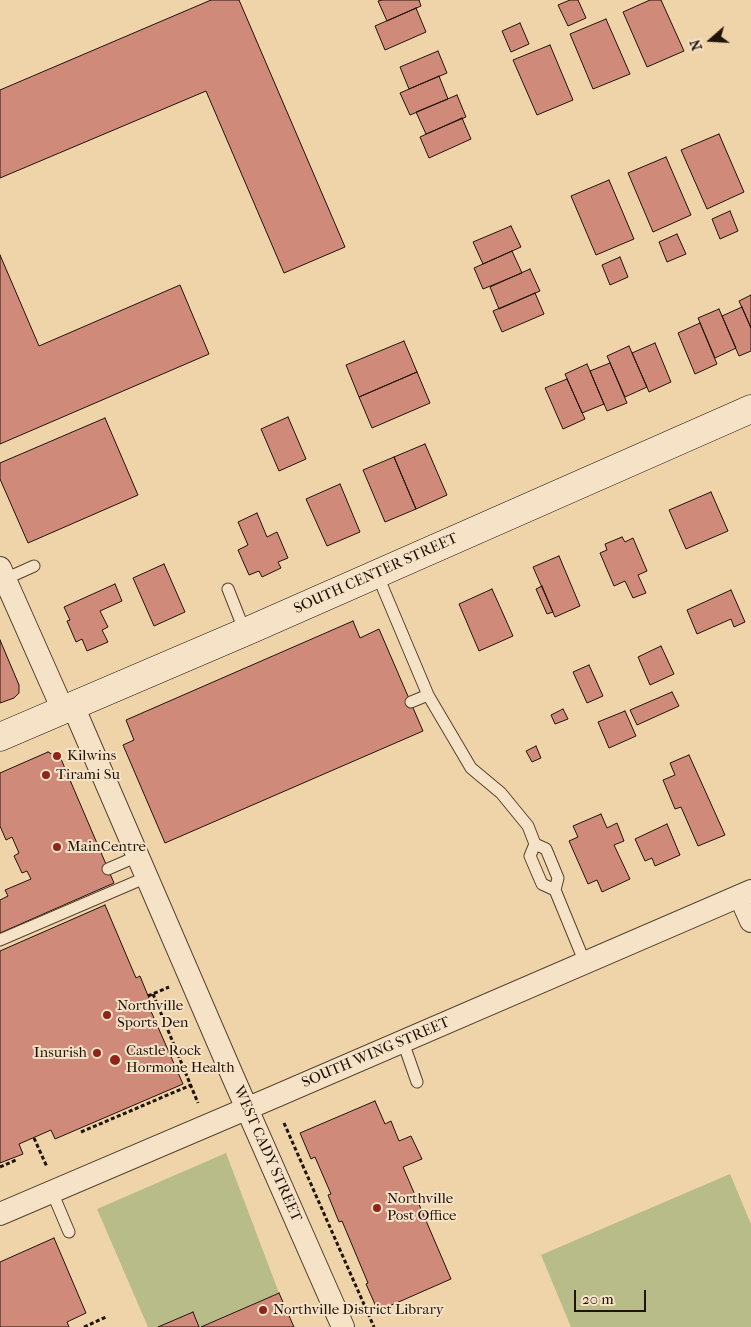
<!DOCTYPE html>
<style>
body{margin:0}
#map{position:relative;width:751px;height:1327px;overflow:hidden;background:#efd3a9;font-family:"IM FELL French Canon",serif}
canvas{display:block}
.north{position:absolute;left:686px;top:15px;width:50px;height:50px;-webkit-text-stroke:4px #f5e2c7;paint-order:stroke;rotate:251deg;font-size:14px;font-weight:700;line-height:20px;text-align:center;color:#201408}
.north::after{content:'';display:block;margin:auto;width:18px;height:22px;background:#201408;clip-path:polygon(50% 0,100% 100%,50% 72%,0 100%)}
.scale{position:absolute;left:574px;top:1290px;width:72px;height:22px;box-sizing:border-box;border:2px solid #201408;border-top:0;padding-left:6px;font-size:15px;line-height:18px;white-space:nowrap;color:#201408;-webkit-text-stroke:4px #f5e2c7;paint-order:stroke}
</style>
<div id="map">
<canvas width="751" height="1327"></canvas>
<div class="north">N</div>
<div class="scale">20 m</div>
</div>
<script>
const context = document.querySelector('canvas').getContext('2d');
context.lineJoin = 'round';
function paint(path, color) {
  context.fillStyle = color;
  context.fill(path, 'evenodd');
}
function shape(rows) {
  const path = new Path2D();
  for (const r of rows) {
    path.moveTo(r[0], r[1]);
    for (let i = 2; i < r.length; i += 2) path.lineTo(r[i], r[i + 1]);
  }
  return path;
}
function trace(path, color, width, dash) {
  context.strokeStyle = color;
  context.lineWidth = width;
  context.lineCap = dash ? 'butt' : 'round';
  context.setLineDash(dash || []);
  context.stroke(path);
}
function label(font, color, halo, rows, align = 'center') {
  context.font = font + ' "IM FELL French Canon",serif';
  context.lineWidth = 4;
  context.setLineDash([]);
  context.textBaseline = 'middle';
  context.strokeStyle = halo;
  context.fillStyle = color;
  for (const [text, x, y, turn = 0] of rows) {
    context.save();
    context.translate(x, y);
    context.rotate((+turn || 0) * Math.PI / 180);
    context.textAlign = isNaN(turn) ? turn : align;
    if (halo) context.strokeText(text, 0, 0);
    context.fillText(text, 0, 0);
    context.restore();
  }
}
const green = shape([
 [226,1153,279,1293,201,1327,199,1327,192,1312,158,1327,148,1327,97,1209],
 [730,1174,751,1224,751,1327,571,1327,541,1255]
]);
const building = shape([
 [211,0,239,0,345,247,284,273,206,91,0,178,0,90,211,0],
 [382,0,419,0,421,6,387,21,378,1,382,0],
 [570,0,578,0,586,18,568,26,558,5,570,0],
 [650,0,661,0,684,51,647,67,623,12,650,0],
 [416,8,426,32,385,50,375,26,416,8],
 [606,19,630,74,593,89,570,34,606,19],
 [520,23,529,44,511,52,502,31,520,23],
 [550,45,573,100,537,115,513,60,550,45],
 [438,51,447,73,409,89,400,67,438,51],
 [439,76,448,99,410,115,400,93,439,76],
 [457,95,466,117,426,134,416,112,457,95],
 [462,118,471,139,429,158,420,137,462,118],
 [719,134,744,192,707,209,681,150,719,134],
 [666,157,691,215,653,232,628,173,666,157],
 [609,180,634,239,596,255,571,196,609,180],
 [730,211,738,231,720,239,712,219,730,211],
 [511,226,521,247,483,264,473,242,511,226],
 [677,234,686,254,667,262,659,242,677,234],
 [512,251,522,273,483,289,474,268,512,251],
 [0,255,39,346,180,285,209,354,0,444,0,255],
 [620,257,628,277,610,285,602,265,620,257],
 [530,269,540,291,499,309,490,287,530,269],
 [535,293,544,314,502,332,493,311,535,293],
 [751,295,751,328,739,301,751,295],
 [742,307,751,328,751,351,739,356,722,316,742,307],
 [719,309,736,348,715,358,698,318,719,309],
 [700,323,717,364,695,374,678,333,700,323],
 [404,341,417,372,359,397,346,365,404,341],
 [655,343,671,382,649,392,632,353,655,343],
 [629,346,647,387,625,397,607,356,629,346],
 [610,363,627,403,607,411,590,371,610,363],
 [587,364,604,404,582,413,565,374,587,364],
 [417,372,430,403,372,428,359,397,417,372],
 [567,379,585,419,563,429,545,388,567,379],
 [288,417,306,459,279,471,261,429,288,417],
 [105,418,138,495,28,543,0,479,0,463,105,418],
 [425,444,447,495,416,509,394,457,425,444],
 [394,457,416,509,385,522,363,470,394,457],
 [340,484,360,532,327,546,306,499,340,484],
 [711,492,728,531,686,549,669,510,711,492],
 [257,513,267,537,277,532,288,558,278,562,281,568,262,577,259,571,249,575,238,550,248,545,238,522,257,513],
 [622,537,625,542,633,538,647,571,638,575,646,593,633,598,625,581,614,586,600,553,607,550,605,544,622,537],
 [559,556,580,606,555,617,533,567,559,556],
 [164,564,185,612,154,626,133,578,164,564],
 [115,584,122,601,100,611,108,627,102,630,108,642,87,651,82,639,76,642,67,621,70,620,64,607,115,584],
 [542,586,553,612,547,614,536,589,542,586],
 [492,589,513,636,479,651,459,604,492,589],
 [731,590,745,622,734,627,731,619,697,634,687,610,731,590],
 [353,621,360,638,379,629,423,731,165,843,123,745,134,740,126,720,353,621],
 [0,640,19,685,19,693,14,698,0,703,0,640],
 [661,646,674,674,650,685,638,657,661,646],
 [589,665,603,696,587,703,573,672,589,665],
 [672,692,679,706,637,725,630,710,672,692],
 [563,709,568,719,555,724,551,715,563,709],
 [625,711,636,736,609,748,598,722,625,711],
 [536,746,541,758,532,762,526,751,536,746],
 [48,752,61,759,114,883,0,933,0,900,8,896,5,890,31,879,27,871,22,873,14,856,19,853,12,837,6,840,0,826,0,773,48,752],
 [689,755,725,835,698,846,681,807,675,809,663,780,675,775,670,763,689,755],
 [601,814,607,828,617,823,624,841,614,845,630,879,602,892,597,880,588,884,569,841,578,837,573,826,601,814],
 [667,824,680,855,655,866,652,858,645,861,635,839,667,824],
 [105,905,136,978,140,976,153,1008,150,1009,183,1084,55,1139,51,1130,19,1144,23,1154,0,1163,0,951,105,905],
 [375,1101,385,1124,391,1121,399,1141,411,1136,422,1159,403,1167,451,1279,378,1311,366,1284,368,1283,342,1221,339,1222,328,1195,331,1194,315,1157,311,1159,300,1133,375,1101],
 [54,1238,86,1313,67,1322,69,1327,0,1327,0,1262,54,1238],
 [279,1293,294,1327,201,1327,277,1294,279,1293],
 [193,1312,199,1327,158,1327,193,1312]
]);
const path = shape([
 [153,994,198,1103],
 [148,996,169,987],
 [284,1123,374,1327],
 [81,1132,191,1085],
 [34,1138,47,1167],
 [0,1167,16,1160],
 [84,1327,106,1317]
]);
const service = shape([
 [377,574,428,695,471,768,501,793,528,826,535,844,530,856,542,884,555,890],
 [5,579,34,566],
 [228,589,245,632],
 [411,702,428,695],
 [535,844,546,849,558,878,555,890,585,963],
 [108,869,138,856],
 [0,940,147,877],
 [403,1042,417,1082],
 [52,1192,69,1232]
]);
const minor = shape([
 [0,568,63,710],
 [73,706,233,1077,343,1327],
 [740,896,751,921],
 [0,1214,274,1097,751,891]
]);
const secondary = shape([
 [0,737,252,629,751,409]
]);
const markers = [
 [57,756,5,"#8f2418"],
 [46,775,5,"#8f2418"],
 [57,847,5,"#8f2418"],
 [107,1015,5,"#8f2418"],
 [97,1053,5,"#8f2418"],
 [115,1060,6,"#8f2418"],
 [377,1208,5,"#8f2418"],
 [263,1310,5,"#8f2418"]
];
const streetNames = [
 ["SOUTH CENTER STREET",376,574,-24],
 ["SOUTH WING STREET",376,1053,-23],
 ["WEST CADY STREET",267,1154,66]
];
const poiNames = [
 ["Kilwins",67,756],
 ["Tirami Su",56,775],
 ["MainCentre",67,847],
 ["Northville",117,1006],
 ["Sports Den",117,1023],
 ["Castle Rock",126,1051],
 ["Hormone Health",126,1068],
 ["Insurish",87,1053,"right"],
 ["Northville",387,1199],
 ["Post Office",387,1216],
 ["Northville District Library",273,1310]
];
paint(green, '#b8bc89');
paint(building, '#d08a7a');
trace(building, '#201408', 1);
trace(service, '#544430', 13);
trace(minor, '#544430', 24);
trace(secondary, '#201408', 29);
trace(path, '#201408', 3, [4, 2.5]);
trace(service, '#f5e2c7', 11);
trace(minor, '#f5e2c7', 22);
trace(secondary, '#f5e2c7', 28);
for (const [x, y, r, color] of markers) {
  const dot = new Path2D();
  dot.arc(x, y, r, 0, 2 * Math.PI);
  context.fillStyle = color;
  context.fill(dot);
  trace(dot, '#f5e2c7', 2);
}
label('15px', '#201408', '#f5e2c7', streetNames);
label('15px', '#201408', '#f5e2c7', poiNames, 'left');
</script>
